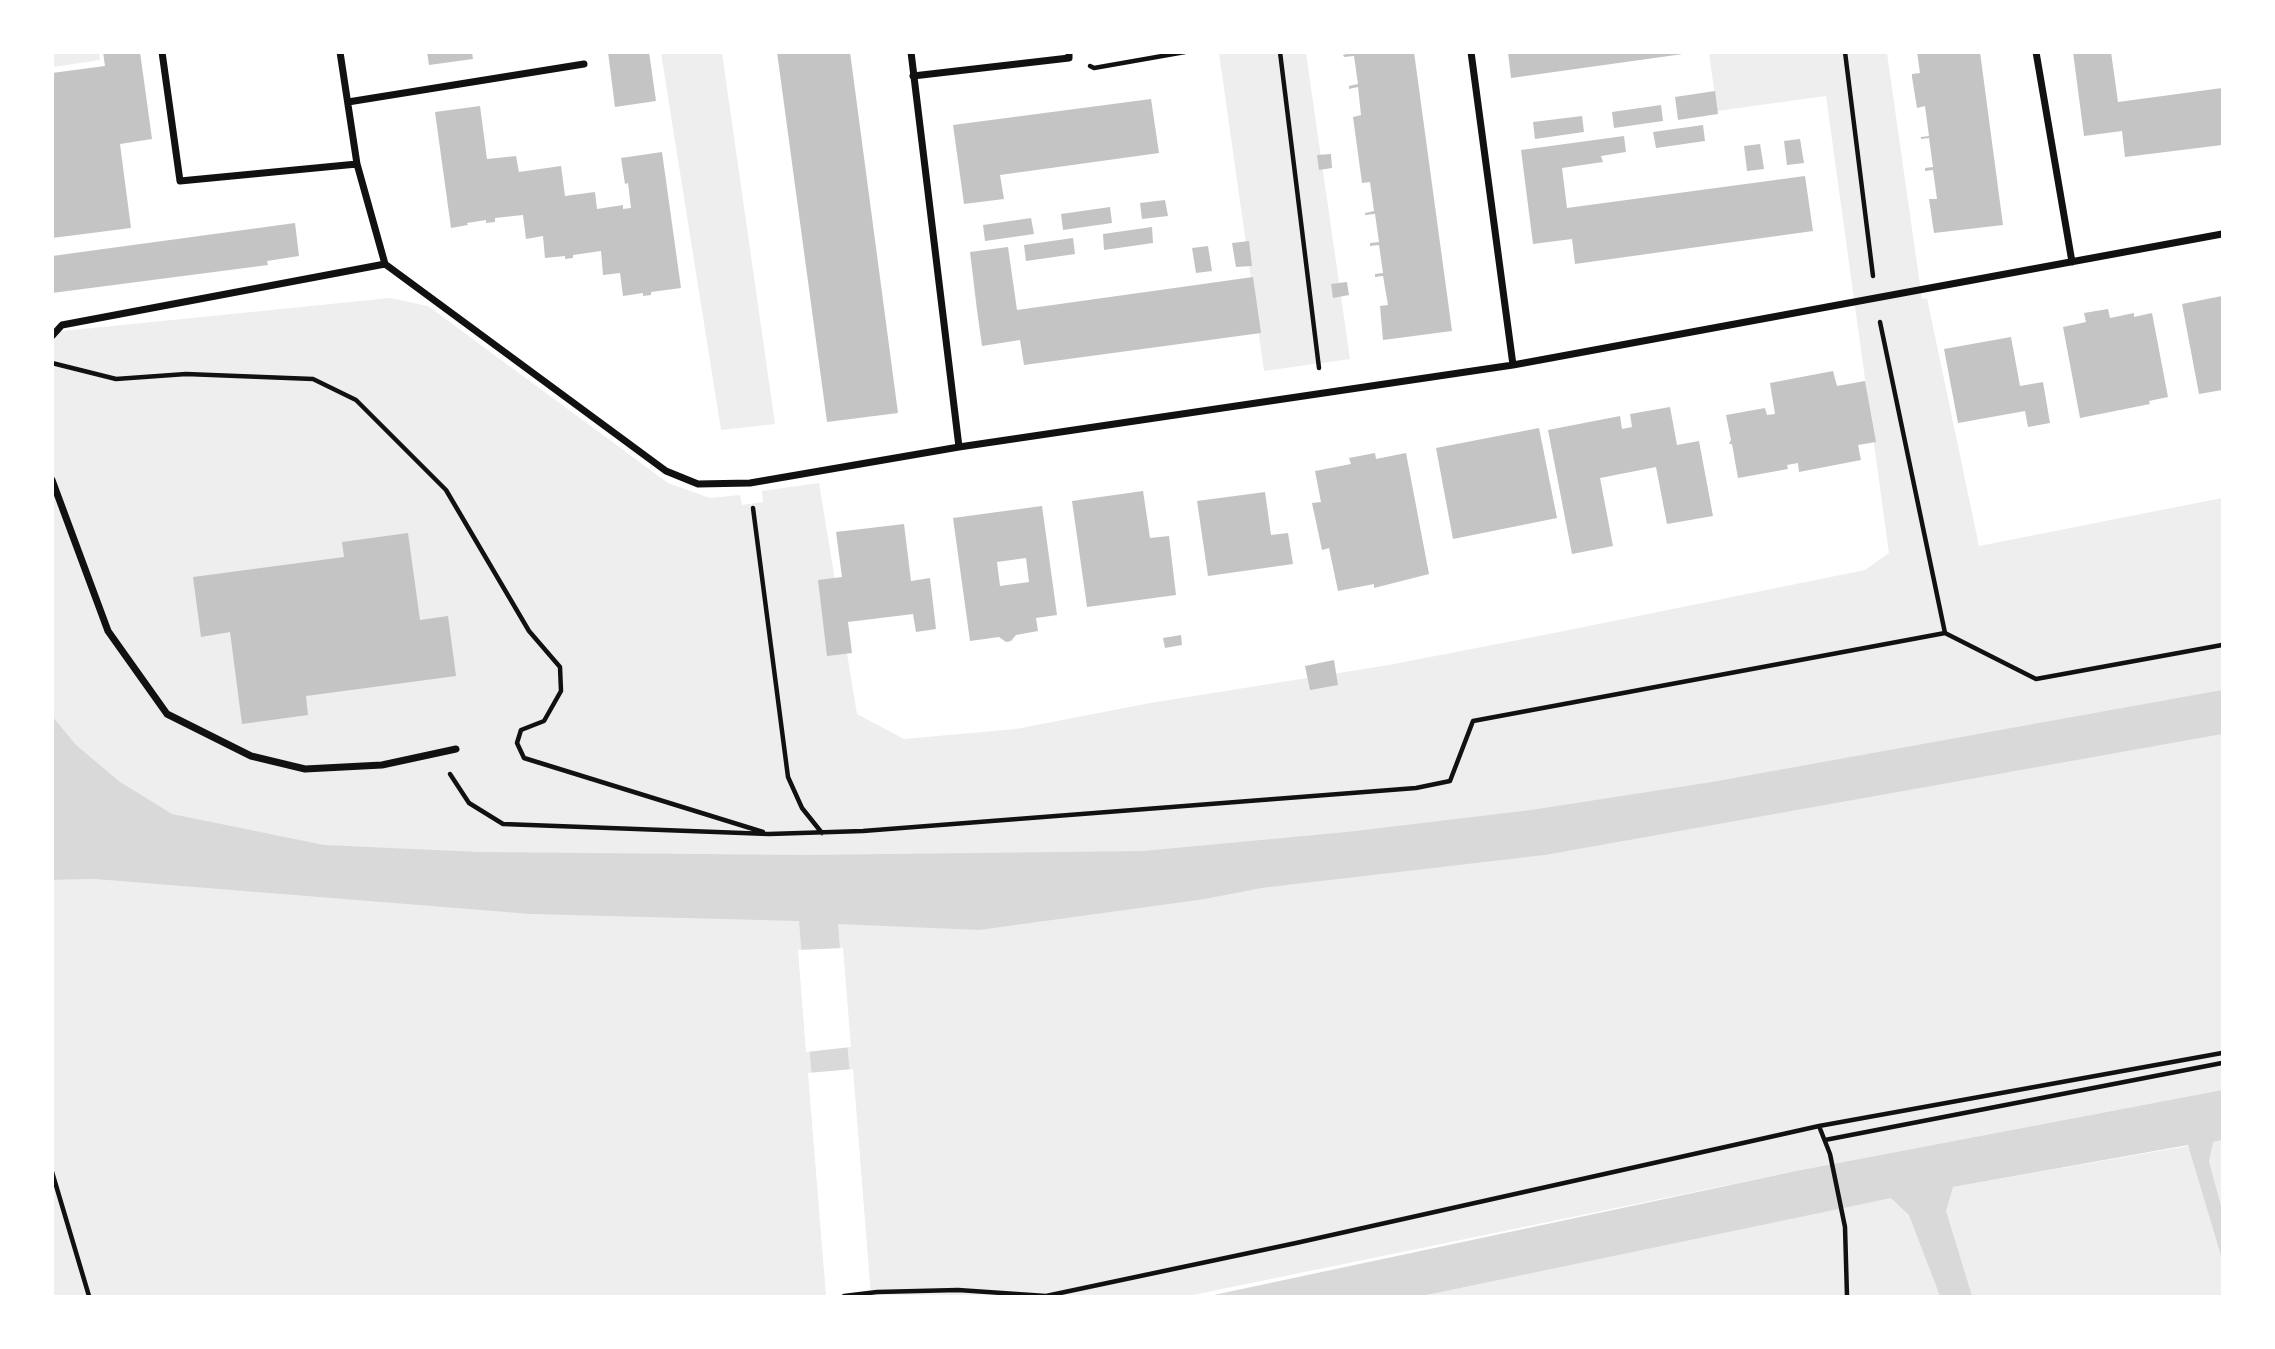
<!DOCTYPE html>
<style>
body{margin:0}
#map{position:relative;width:2275px;height:1349px;overflow:hidden;background:#fff;font-family:"IBM Plex Sans",sans-serif}
canvas{display:block}
.frame{position:absolute;inset:0;border:54px solid #fff;pointer-events:none}
</style>
<div id="map">
<canvas width="2275" height="1349"></canvas>
<div class="frame"></div>
</div>
<script>
const context = document.querySelector('canvas').getContext('2d');
context.lineJoin = 'round';
function paint(path, color) {
  context.fillStyle = color;
  context.fill(path, 'evenodd');
}
function shape(rows) {
  const path = new Path2D();
  for (const r of rows) {
    path.moveTo(r[0], r[1]);
    for (let i = 2; i < r.length; i += 2) path.lineTo(r[i], r[i + 1]);
  }
  return path;
}
function trace(path, color, width, dash) {
  context.strokeStyle = color;
  context.lineWidth = width;
  context.lineCap = dash ? 'butt' : 'round';
  context.setLineDash(dash || []);
  context.stroke(path);
}
const green = shape([
 [53,52,99,53,100,60,53,67],
 [661,53,722,53,775,424,721,430],
 [1219,53,1306,53,1350,359,1264,371],
 [1709,53,1887,53,1922,299,1927,298,1979,546,2222,498,2222,1090,1796,1171,1188,1296,867,1296,800,921,830,1296,53,1296,52,880,93,879,53,857,53,332,390,298,428,306,668,483,710,498,740,495,742,505,763,502,762,491,819,483,857,714,904,739,1016,729,1150,703,1389,665,1564,631,1865,570,1889,553,1826,96,1717,111],
 [1627,840,1544,855,1321,880],
 [2222,1140,2222,1296,1422,1296,1855,1204]
]);
const water = shape([
 [2222,690,2222,734,1545,855,1261,888,1205,899,979,930,838,924,867,1296,830,1296,799,921,531,914,95,879,53,880,52,716,76,745,120,782,172,814,324,845,479,852,805,855,1143,851,1347,832,1531,810,1712,782],
 [2222,1090,2222,1140,2213,1142,2209,1162,2222,1209,2222,1259,2188,1145,1953,1187,1946,1211,1972,1296,1940,1296,1909,1215,1891,1198,1422,1296,1209,1296,1796,1171]
]);
const pier = shape([
 [843,948,851,1047,806,1052,798,950],
 [853,1069,871,1296,826,1296,808,1073]
]);
const building = shape([
 [103,52,140,52,152,139,120,144,131,228,52,238,52,73,105,66],
 [427,52,472,52,473,59,429,65],
 [608,52,649,52,656,101,615,107],
 [777,52,850,52,898,413,827,422],
 [1353,52,1414,52,1452,331,1383,340,1380,306,1388,305,1383,276,1375,277,1375,274,1383,273,1379,245,1370,246,1370,243,1379,242,1375,214,1365,215,1365,213,1374,211,1370,182,1362,183,1353,117,1361,115,1358,87,1349,89,1349,86,1358,84,1354,56,1344,57,1343,55],
 [1508,52,1683,52,1683,54,1511,78],
 [1917,52,1980,52,2003,225,1934,233,1929,199,1937,199,1933,170,1925,171,1925,168,1933,167,1929,138,1921,139,1921,137,1929,136,1925,106,1917,108,1912,77,1912,74,1920,73],
 [2073,52,2111,52,2118,102,2222,88,2222,145,2125,157,2122,131,2084,136],
 [1715,91,1718,114,1678,120,1675,97],
 [1151,99,1159,153,1000,175,1004,199,964,204,953,125],
 [1661,105,1663,121,1614,128,1612,112],
 [480,106,487,159,516,156,519,172,561,166,565,196,595,192,597,209,623,205,623,209,631,208,628,183,625,184,621,158,662,152,681,288,651,292,651,295,643,296,643,293,623,296,620,273,603,275,601,251,573,255,573,258,565,259,565,256,545,258,543,236,526,239,523,215,495,218,495,222,486,223,486,220,467,223,468,225,451,228,435,112],
 [1582,116,1584,132,1535,139,1533,122],
 [1703,125,1705,141,1656,148,1653,132],
 [1624,136,1626,152,1601,156,1603,162,1562,168,1567,208,1805,176,1813,231,1575,264,1572,239,1533,244,1521,150],
 [1800,139,1804,163,1787,165,1784,141],
 [1760,144,1764,169,1747,171,1744,146],
 [1331,154,1332,168,1319,170,1317,155],
 [1165,200,1168,216,1142,219,1140,203],
 [1110,207,1112,223,1063,230,1061,214],
 [1031,218,1034,234,985,241,983,225],
 [295,223,299,256,267,261,268,265,52,293,52,256],
 [1152,227,1153,243,1104,250,1103,234],
 [1073,238,1075,254,1026,261,1024,245],
 [1249,241,1252,266,1236,267,1232,243],
 [1208,246,1212,271,1196,273,1192,248],
 [1008,247,1017,310,1253,277,1261,333,1024,365,1020,340,982,346,977,310,970,252],
 [1347,282,1349,295,1333,298,1331,284],
 [2222,296,2222,390,2199,394,2182,304],
 [2108,309,2110,318,2134,313,2134,317,2152,313,2168,397,2149,401,2150,404,2080,418,2063,327,2086,322,2084,313],
 [2011,337,2020,386,2043,382,2050,423,2028,427,2025,411,1958,423,1944,349],
 [1833,371,1837,386,1865,381,1876,442,1858,445,1861,460,1799,472,1798,463,1787,465,1788,469,1738,478,1732,444,1729,444,1731,440,1726,415,1765,408,1767,415,1775,414,1770,383],
 [1670,407,1677,445,1699,441,1713,516,1667,524,1656,467,1600,478,1613,546,1572,554,1548,430,1620,416,1622,429,1632,427,1630,414],
 [1539,428,1557,518,1453,539,1436,448],
 [1375,453,1376,459,1406,453,1429,574,1374,588,1374,584,1338,591,1329,548,1322,550,1312,503,1321,502,1315,471,1351,464,1349,458],
 [1143,491,1150,538,1169,536,1176,595,1087,607,1072,501],
 [1265,492,1271,535,1288,533,1293,564,1208,576,1197,501],
 [1042,506,1057,615,1036,618,1038,631,1016,635,1011,641,1006,642,999,637,970,641,953,518],
 [1026,558,1029,582,1000,586,997,562],
 [904,524,911,581,930,578,936,629,916,632,913,614,848,622,852,653,827,656,818,580,842,577,836,532],
 [408,533,420,620,448,616,456,676,306,696,308,715,242,724,230,632,201,637,193,577,344,557,342,542],
 [1181,635,1182,645,1165,648,1163,638],
 [1334,660,1338,685,1310,690,1305,666]
]);
const path = shape([
 [1280,52,1319,368],
 [1845,52,1873,276],
 [1090,66,1094,68,1185,52],
 [1880,322,1945,633],
 [52,363,116,379,186,374,313,379,356,400,446,490,529,631,560,667,561,691,544,721,521,730,517,743,524,758,763,832],
 [753,508,788,777,802,808,822,833],
 [450,774,469,803,503,824,769,834,863,831,1416,788,1450,781,1473,721,1945,633,2036,679,2222,645],
 [1819,1126,1830,1154,1845,1227,1847,1296],
 [1825,1140,2222,1063],
 [52,1172,89,1296],
 [844,1296,877,1292,958,1290,1046,1296,1296,1243,1819,1126,2222,1053]
]);
const minor = shape([
 [162,52,180,181,357,164],
 [340,52,357,164,385,264,666,471,698,484,750,483,959,447,1513,365,2222,234],
 [911,52,959,447],
 [1471,52,1513,365],
 [2036,52,2072,262],
 [913,76,1069,58,1069,52],
 [348,102,584,64],
 [52,336,62,325,385,264],
 [52,480,108,631,167,714,251,756,305,769,382,765,456,749]
]);
paint(green, '#eee');
paint(water, '#d9d9d9');
paint(pier, '#fff');
paint(building, '#c4c4c4');
trace(path, '#111', 4.5);
trace(minor, '#111', 7);
</script>
